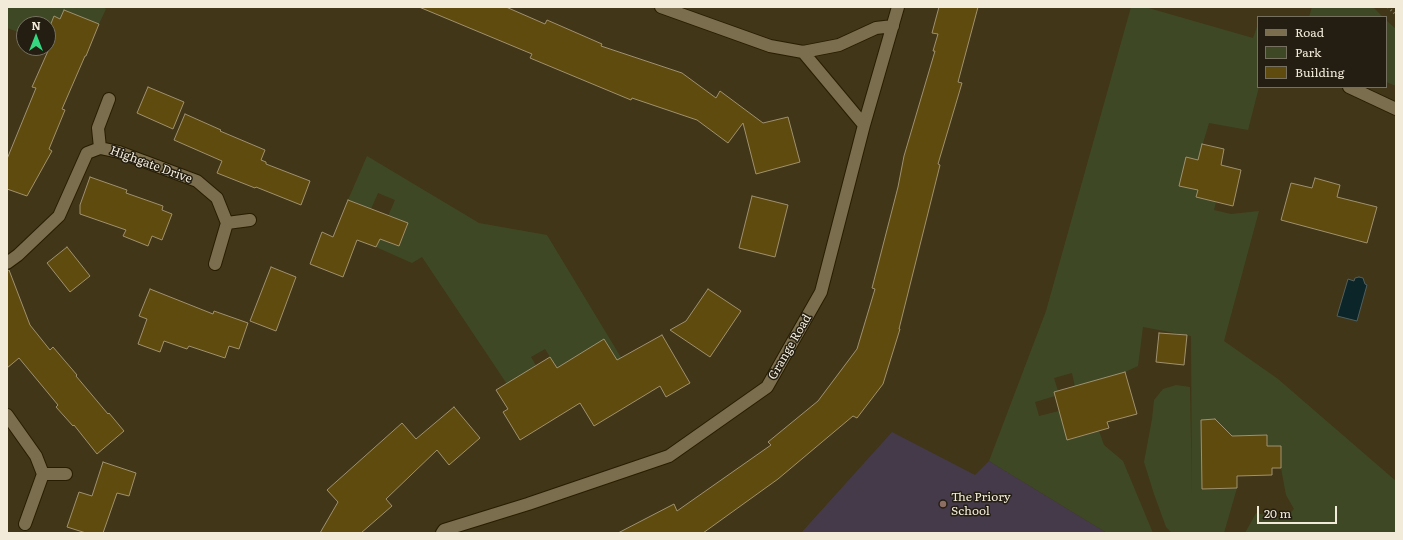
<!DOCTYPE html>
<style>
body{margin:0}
#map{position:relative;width:1403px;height:540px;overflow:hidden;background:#413617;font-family:Literata,serif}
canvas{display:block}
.frame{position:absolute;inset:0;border:8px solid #f3ebda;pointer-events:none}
.legend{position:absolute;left:1257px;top:16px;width:130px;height:72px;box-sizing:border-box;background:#231e11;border:1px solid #767061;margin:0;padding:5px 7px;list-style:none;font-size:12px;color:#f3ebda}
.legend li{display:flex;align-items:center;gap:8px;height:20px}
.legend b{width:20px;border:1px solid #767061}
.north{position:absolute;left:16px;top:16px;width:40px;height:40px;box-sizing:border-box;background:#231e11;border:1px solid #767061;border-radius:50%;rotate:0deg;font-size:11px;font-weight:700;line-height:16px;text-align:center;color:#f3ebda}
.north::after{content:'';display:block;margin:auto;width:14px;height:18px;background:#35d881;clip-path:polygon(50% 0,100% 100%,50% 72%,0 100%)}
.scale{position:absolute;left:1257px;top:506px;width:80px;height:18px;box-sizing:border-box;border:2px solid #f3ebda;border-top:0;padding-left:5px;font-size:12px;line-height:14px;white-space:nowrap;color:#f3ebda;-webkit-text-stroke:3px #231e11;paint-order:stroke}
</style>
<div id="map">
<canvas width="1403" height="540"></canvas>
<div class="frame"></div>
<ul class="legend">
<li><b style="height:5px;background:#7b6e4e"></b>Road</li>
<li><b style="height:11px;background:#3f4825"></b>Park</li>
<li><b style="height:11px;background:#5f4b0e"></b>Building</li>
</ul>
<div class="north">N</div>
<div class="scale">20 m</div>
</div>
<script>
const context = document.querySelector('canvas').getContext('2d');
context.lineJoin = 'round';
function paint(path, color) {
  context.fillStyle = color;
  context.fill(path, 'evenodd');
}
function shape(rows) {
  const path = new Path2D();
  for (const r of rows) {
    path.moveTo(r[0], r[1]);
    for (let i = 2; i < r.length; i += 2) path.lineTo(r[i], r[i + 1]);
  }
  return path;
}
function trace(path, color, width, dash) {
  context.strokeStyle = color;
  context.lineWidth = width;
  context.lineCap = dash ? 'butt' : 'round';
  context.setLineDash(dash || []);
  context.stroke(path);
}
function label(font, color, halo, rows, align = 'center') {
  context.font = font + ' Literata,serif';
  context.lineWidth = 3;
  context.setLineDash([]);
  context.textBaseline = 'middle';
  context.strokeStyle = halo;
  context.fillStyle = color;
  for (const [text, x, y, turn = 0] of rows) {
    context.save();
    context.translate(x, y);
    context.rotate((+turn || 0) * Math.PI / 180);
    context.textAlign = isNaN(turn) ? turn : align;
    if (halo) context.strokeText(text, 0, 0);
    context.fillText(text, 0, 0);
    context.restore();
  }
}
const education = shape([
 [892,432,975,475,989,461,1107,533,801,533]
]);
const green = shape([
 [7,7,103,7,106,9,99,24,64,10,60,19,54,16,48,31,48,24,24,24,24,34,7,28],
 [1131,7,1145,7,1253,38,1258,24,1258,87,1259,87,1248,130,1209,123,1198,160,1179,186,1198,190,1216,202,1214,210,1231,214,1259,211,1224,341,1278,379,1396,481,1396,533,1245,533,1256,513,1284,519,1294,509,1286,495,1281,468,1281,447,1267,446,1266,435,1220,436,1206,420,1201,424,1202,488,1237,488,1224,533,1172,533,1166,527,1154,494,1144,462,1152,419,1154,400,1163,389,1176,385,1190,387,1192,495,1191,336,1143,327,1138,366,1125,372,1075,387,1072,373,1054,378,1058,391,1054,392,1055,396,1035,402,1039,416,1059,411,1068,440,1099,431,1104,445,1123,461,1153,533,1107,533,989,461,1046,311],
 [1312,7,1373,7,1383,17,1309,17],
 [1386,20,1396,29,1396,86,1386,82],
 [367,156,479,223,547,235,631,374,557,368,545,349,531,357,543,377,519,402,422,257,412,263,376,247,380,239,399,246,408,224,388,216,395,200,378,193,371,209,348,200]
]);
const water = shape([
 [1359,277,1363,278,1365,284,1367,285,1357,321,1337,316,1348,279,1354,281,1355,278,1359,277]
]);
const building = shape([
 [419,7,506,7,545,24,547,20,602,44,601,46,682,73,716,98,720,91,763,123,788,117,800,162,756,174,743,123,728,143,697,120,632,98,631,100,530,58,532,54,419,7],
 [939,7,978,7,958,82,962,83,938,164,940,165,899,329,900,329,883,384,857,418,853,416,778,479,703,533,618,533,674,504,677,511,771,445,768,442,818,401,857,349,875,289,872,288,898,187,904,156,935,51,933,51,938,34,932,33,939,7],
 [64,10,99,24,86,56,85,56,62,109,65,110,49,149,52,151,27,196,7,189,7,159,36,88,32,87,48,51,48,31,54,16,60,19,64,10],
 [148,87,184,102,173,129,137,113,148,87],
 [185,114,221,130,220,131,265,150,261,160,266,162,266,164,310,181,301,205,256,187,255,188,217,173,222,161,174,140,185,114],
 [1202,144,1224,149,1221,165,1241,170,1233,206,1196,197,1198,190,1179,186,1186,157,1198,160,1202,144],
 [90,177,127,190,126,193,163,206,162,210,172,214,162,240,152,236,148,246,123,236,126,230,80,214,80,205,90,177],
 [1315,178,1340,185,1337,197,1377,207,1367,243,1281,220,1291,183,1312,188,1315,178],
 [752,196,788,205,775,257,739,248,752,196],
 [348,200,408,223,399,246,380,239,376,247,357,240,343,277,310,264,322,232,333,237,348,200],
 [67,247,90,276,70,292,47,263,67,247],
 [271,267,296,277,276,331,250,321,271,267],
 [7,270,9,270,30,325,50,350,53,347,77,375,76,376,108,414,109,413,124,431,97,454,74,425,73,426,56,407,58,405,19,358,7,368,7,270],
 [150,289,213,314,214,311,248,323,239,349,229,346,225,358,189,346,187,349,164,341,160,352,138,344,147,319,139,316,150,289],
 [708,289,741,311,710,357,670,330,686,321,708,289],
 [1159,333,1187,335,1184,365,1156,362,1159,333],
 [662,335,690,383,666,397,660,386,594,426,580,403,520,440,503,412,508,409,496,390,550,357,557,368,604,339,617,360,662,335],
 [1125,372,1137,414,1107,422,1109,428,1067,440,1054,392,1125,372],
 [454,407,480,438,449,465,437,450,386,499,392,506,361,533,320,533,338,502,327,490,402,423,416,439,454,407],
 [1215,419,1232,436,1267,435,1267,446,1281,446,1281,468,1272,468,1272,475,1237,476,1237,488,1202,489,1201,420,1215,419],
 [103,462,136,473,129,496,117,493,103,533,86,533,67,527,79,492,92,496,103,462]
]);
const path = shape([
 [1388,7,1396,15]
]);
const minor = shape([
 [661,7,770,46,803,52,839,45,876,28,893,26],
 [803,52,864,125],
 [1349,87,1396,109],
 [100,148,119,152,197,181,217,198,227,223,215,264],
 [227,223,250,220],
 [7,263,18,255,59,216,87,153,100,148,98,128,109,99],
 [7,415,36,456,43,474,25,524],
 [43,474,66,474],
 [442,533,444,530,528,504,669,456,767,387,821,292,864,125,898,7]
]);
const markers = [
 [943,504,4,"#8d6e63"]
];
const streetNames = [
 ["Highgate Drive",151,165,20],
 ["Grange Road",790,347,-60]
];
const poiNames = [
 ["The Priory",951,497],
 ["School",951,511]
];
paint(education, '#453a4a');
paint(green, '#3f4825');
paint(water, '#0c2529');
trace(water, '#51605e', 1);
paint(building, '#5f4b0e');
trace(building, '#9f9170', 1);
trace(minor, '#281d00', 14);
trace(path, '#857b62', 2.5, [1, 3]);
trace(minor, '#7b6e4e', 12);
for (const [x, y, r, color] of markers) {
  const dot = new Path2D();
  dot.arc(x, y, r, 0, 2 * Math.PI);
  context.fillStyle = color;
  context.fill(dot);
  trace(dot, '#231e11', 1.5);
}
label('12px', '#f3ebda', '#231e11', streetNames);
label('12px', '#f3ebda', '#231e11', poiNames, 'left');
</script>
